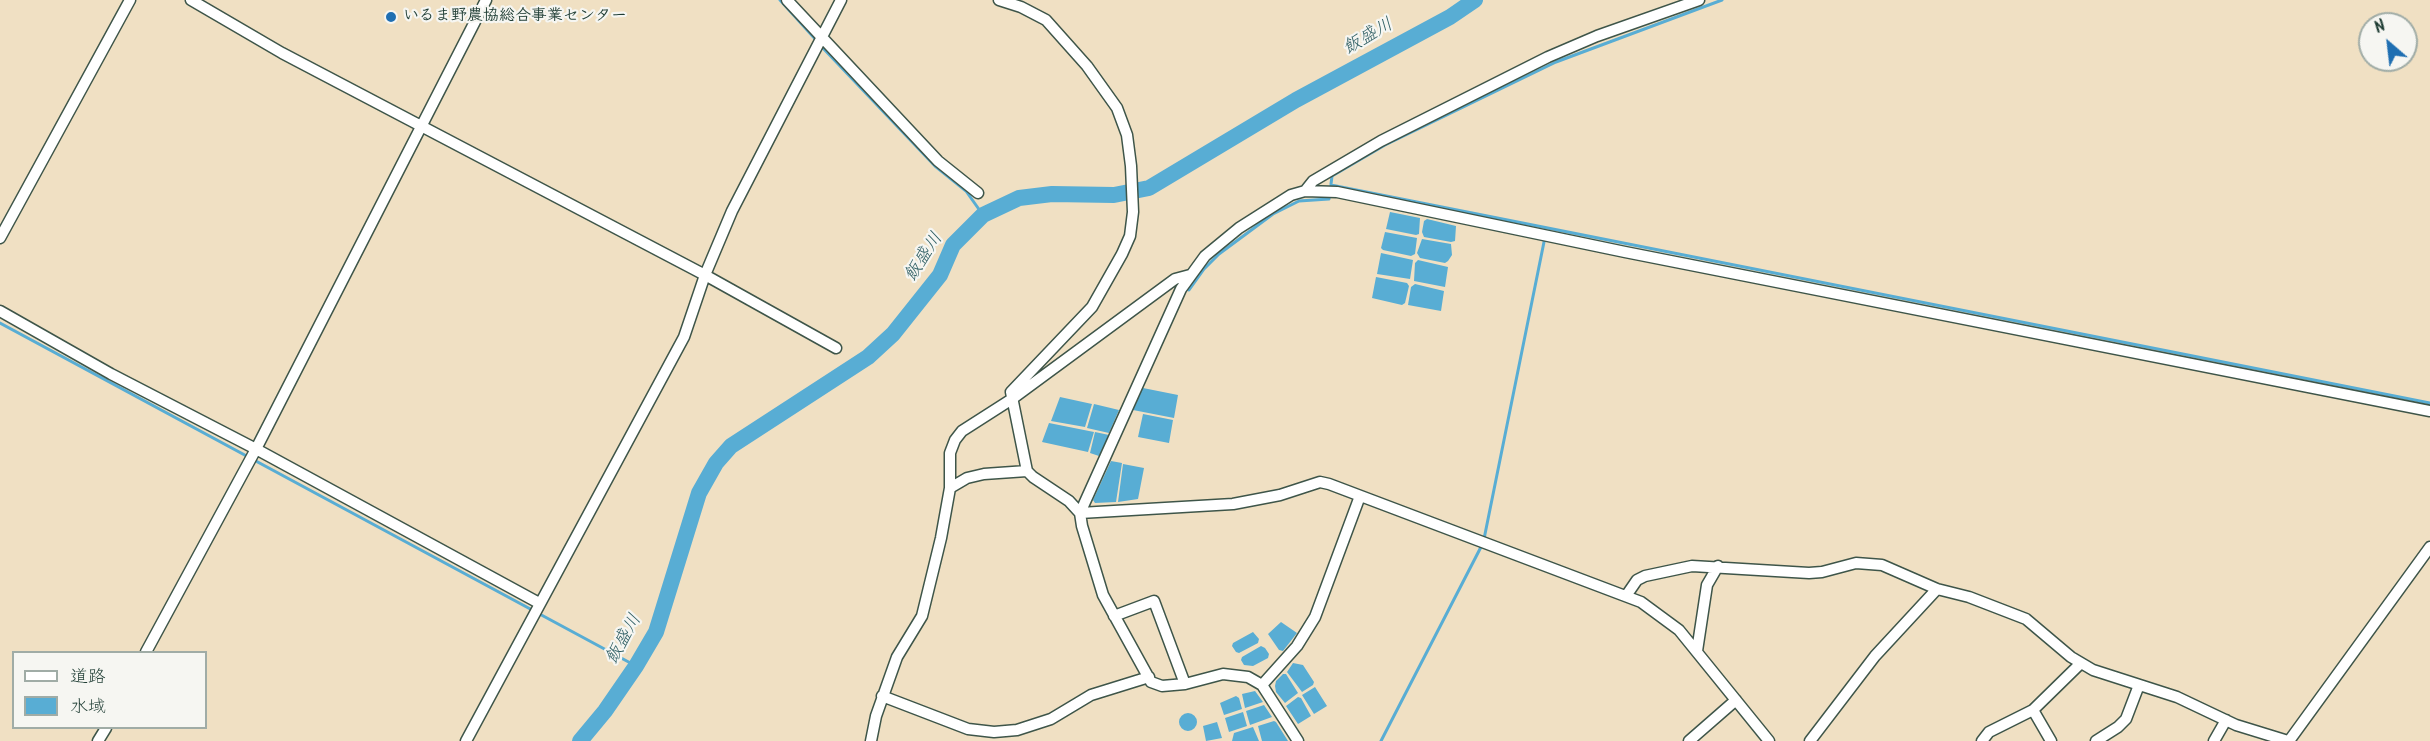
<!DOCTYPE html>
<meta charset="utf-8">
<style>
body{margin:0}
#map{position:relative;width:2430px;height:741px;overflow:hidden;background:#f0e0c3;font-family:Kalam,"Klee One",sans-serif}
canvas{display:block}
.legend{position:absolute;left:12px;top:651px;width:195px;height:78px;box-sizing:border-box;background:#f6f6f2;border:2px solid #a0aca6;margin:0;padding:8px 10px;list-style:none;font-size:18px;color:#1f3d34}
.legend li{display:flex;align-items:center;gap:12px;height:30px}
.legend b{width:30px;border:2px solid #a0aca6}
.north{position:absolute;left:2358px;top:12px;width:60px;height:60px;box-sizing:border-box;background:#f6f6f2;border:2px solid #a0aca6;border-radius:50%;rotate:332deg;font-size:16px;font-weight:700;line-height:24px;text-align:center;color:#1f3d34}
.north::after{content:'';display:block;margin:auto;width:21px;height:27px;background:#1f6fb2;clip-path:polygon(50% 0,100% 100%,50% 72%,0 100%)}
</style>
<div id="map">
<canvas width="2430" height="741"></canvas>
<ul class="legend">
<li><b style="height:8px;background:#fff"></b>道路</li>
<li><b style="height:16px;background:#58add4"></b>水域</li>
</ul>
<div class="north">N</div>
</div>
<script>
const context = document.querySelector('canvas').getContext('2d');
context.lineJoin = 'round';
function paint(path, color) {
  context.fillStyle = color;
  context.fill(path, 'evenodd');
}
function shape(rows) {
  const path = new Path2D();
  for (const r of rows) {
    if (r.length === 3) {
      path.moveTo(r[0] + r[2], r[1]);
      path.arc(r[0], r[1], r[2], 0, 2 * Math.PI);
      continue;
    }
    path.moveTo(r[0], r[1]);
    for (let i = 2; i < r.length; i += 2) path.lineTo(r[i], r[i + 1]);
  }
  return path;
}
function trace(path, color, width, dash) {
  context.strokeStyle = color;
  context.lineWidth = width;
  context.lineCap = dash ? 'butt' : 'round';
  context.setLineDash(dash || []);
  context.stroke(path);
}
function label(font, color, halo, rows, align = 'center') {
  context.font = font + ' Kalam,"Klee One",sans-serif';
  context.lineWidth = 4.5;
  context.setLineDash([]);
  context.textBaseline = 'middle';
  context.strokeStyle = halo;
  context.fillStyle = color;
  for (const [text, x, y, turn = 0] of rows) {
    context.save();
    context.translate(x, y);
    context.rotate((+turn || 0) * Math.PI / 180);
    context.textAlign = isNaN(turn) ? turn : align;
    if (halo) context.strokeText(text, 0, 0);
    context.fillText(text, 0, 0);
    context.restore();
  }
}
const water = shape([
 [1390,212,1420,218,1419,234,1416,235,1386,229],
 [1427,219,1456,226,1455,241,1451,242,1424,237,1422,232,1424,221],
 [1385,232,1417,238,1415,254,1411,256,1383,250,1381,248],
 [1422,239,1451,244,1452,255,1448,261,1445,263,1420,258,1417,253],
 [1381,253,1413,260,1410,279,1377,274],
 [1418,260,1448,267,1445,287,1414,281,1415,263],
 [1376,277,1407,283,1409,286,1405,303,1402,305,1372,298],
 [1415,284,1444,291,1441,311,1408,305,1411,287],
 [1143,388,1178,395,1174,418,1133,410],
 [1060,397,1092,404,1085,427,1051,421],
 [1094,404,1119,410,1109,433,1087,428],
 [1143,414,1173,420,1169,443,1138,437],
 [1049,423,1094,432,1088,452,1042,442],
 [1095,432,1109,435,1099,456,1090,453],
 [1111,461,1122,463,1116,502,1095,503,1093,500],
 [1123,464,1144,468,1138,499,1118,502],
 [1281,622,1297,633,1283,651,1279,650,1268,634],
 [1253,632,1259,639,1258,643,1239,653,1236,652,1232,646,1233,643],
 [1261,646,1265,648,1269,654,1268,658,1253,666,1244,665,1241,660,1242,657],
 [1293,663,1303,665,1314,682,1313,685,1302,692,1287,672],
 [1283,674,1286,674,1298,693,1285,703,1276,692,1275,686,1276,681],
 [1315,687,1327,706,1314,714,1302,695],
 [1255,691,1263,702,1245,708,1242,694],
 [1236,696,1239,698,1242,709,1224,715,1220,703],
 [1298,697,1301,698,1311,716,1298,724,1286,706],
 [1264,705,1272,717,1250,725,1246,711],
 [1243,712,1247,726,1229,732,1225,718],
 [1188,722,9],
 [1274,721,1276,722,1288,741,1262,741,1258,726],
 [1217,722,1222,738,1206,741,1203,726],
 [1253,727,1259,741,1232,741,1234,733]
]);
const stream = shape([
 [780,0,817,41],
 [821,46,935,166,966,191,983,215],
 [1331,184,1332,176,1385,145,1556,62,1722,0],
 [1331,185,2430,403],
 [1189,290,1204,269,1219,254,1273,214,1299,201,1329,199,1330,193],
 [0,323,636,666],
 [1484,539,1545,237],
 [1381,741,1482,545]
]);
const river = shape([
 [580,741,605,711,636,666,656,632,699,493,716,463,731,446,868,357,893,334,940,275,953,245,983,215,1019,198,1052,194,1114,195,1149,188,1296,100,1450,17,1475,0]
]);
const minor = shape([
 [191,0,282,53,705,275,836,348],
 [787,0,938,161,978,193],
 [999,0,1021,7,1046,20,1087,66,1117,108,1127,135,1131,166,1133,212,1130,236,1122,254,1092,307,1011,392,1027,471,1033,477,1069,501,1080,513,1233,504,1280,495,1320,482,1329,484,1641,602,1679,630,1769,741],
 [1305,191,1313,181,1381,141,1548,57,1597,36,1699,0],
 [0,238,130,0],
 [0,311,111,374,256,449,539,603],
 [950,488,967,478,984,474,1027,471],
 [1626,596,1637,580,1645,576,1692,566,1809,573,1822,572,1856,563,1882,565,1937,589,1969,597,2026,619,2071,657,2093,670,2177,697,2236,725,2288,741],
 [1114,616,1154,601,1185,684],
 [1697,651,1707,585,1718,566],
 [146,652,256,449,486,0],
 [1262,685,1297,646,1315,617,1360,496],
 [882,696,968,729,994,732,1017,730,1051,719,1091,695,1149,677],
 [2033,710,2051,741],
 [98,741,106,728],
 [466,741,684,337,705,275,732,211,841,0],
 [871,741,876,716,897,657,922,616,941,538,950,488,950,453,955,440,962,431,1012,399,1175,279,1190,275],
 [1298,741,1262,685,1248,677,1223,674,1185,684,1162,686,1151,682,1103,595,1082,526,1080,513,1181,289,1205,256,1239,228,1291,195,1305,191,1337,192,1625,252,2430,411],
 [1689,741,1736,700],
 [1810,741,1875,656,1937,589],
 [1982,741,1989,732,2033,710,2081,663],
 [2096,741,2118,727,2126,719,2139,685],
 [2214,741,2226,720],
 [2289,741,2430,547]
]);
const markers = [
 [391,17,6,"#1f6fb2"]
];
const poiNames = [
 ["いるま野農協総合事業センター",403,17]
];
const waterNames = [
 ["飯盛川",1369,38,-30],
 ["飯盛川",925,258,-57],
 ["飯盛川",625,640,-61]
];
paint(water, '#58add4');
trace(stream, '#58add4', 3);
trace(river, '#58add4', 16);
trace(minor, '#3e5549', 13);
trace(minor, '#fff', 10);
for (const [x, y, r, color] of markers) {
  const dot = new Path2D();
  dot.arc(x, y, r, 0, 2 * Math.PI);
  context.fillStyle = color;
  context.fill(dot);
  trace(dot, '#f6f6f2', 2);
}
label('bold 16px', '#1f3d34', '#f6f6f2', poiNames, 'left');
label('italic 18px', '#305f64', '#f6f6f2', waterNames);
</script>
